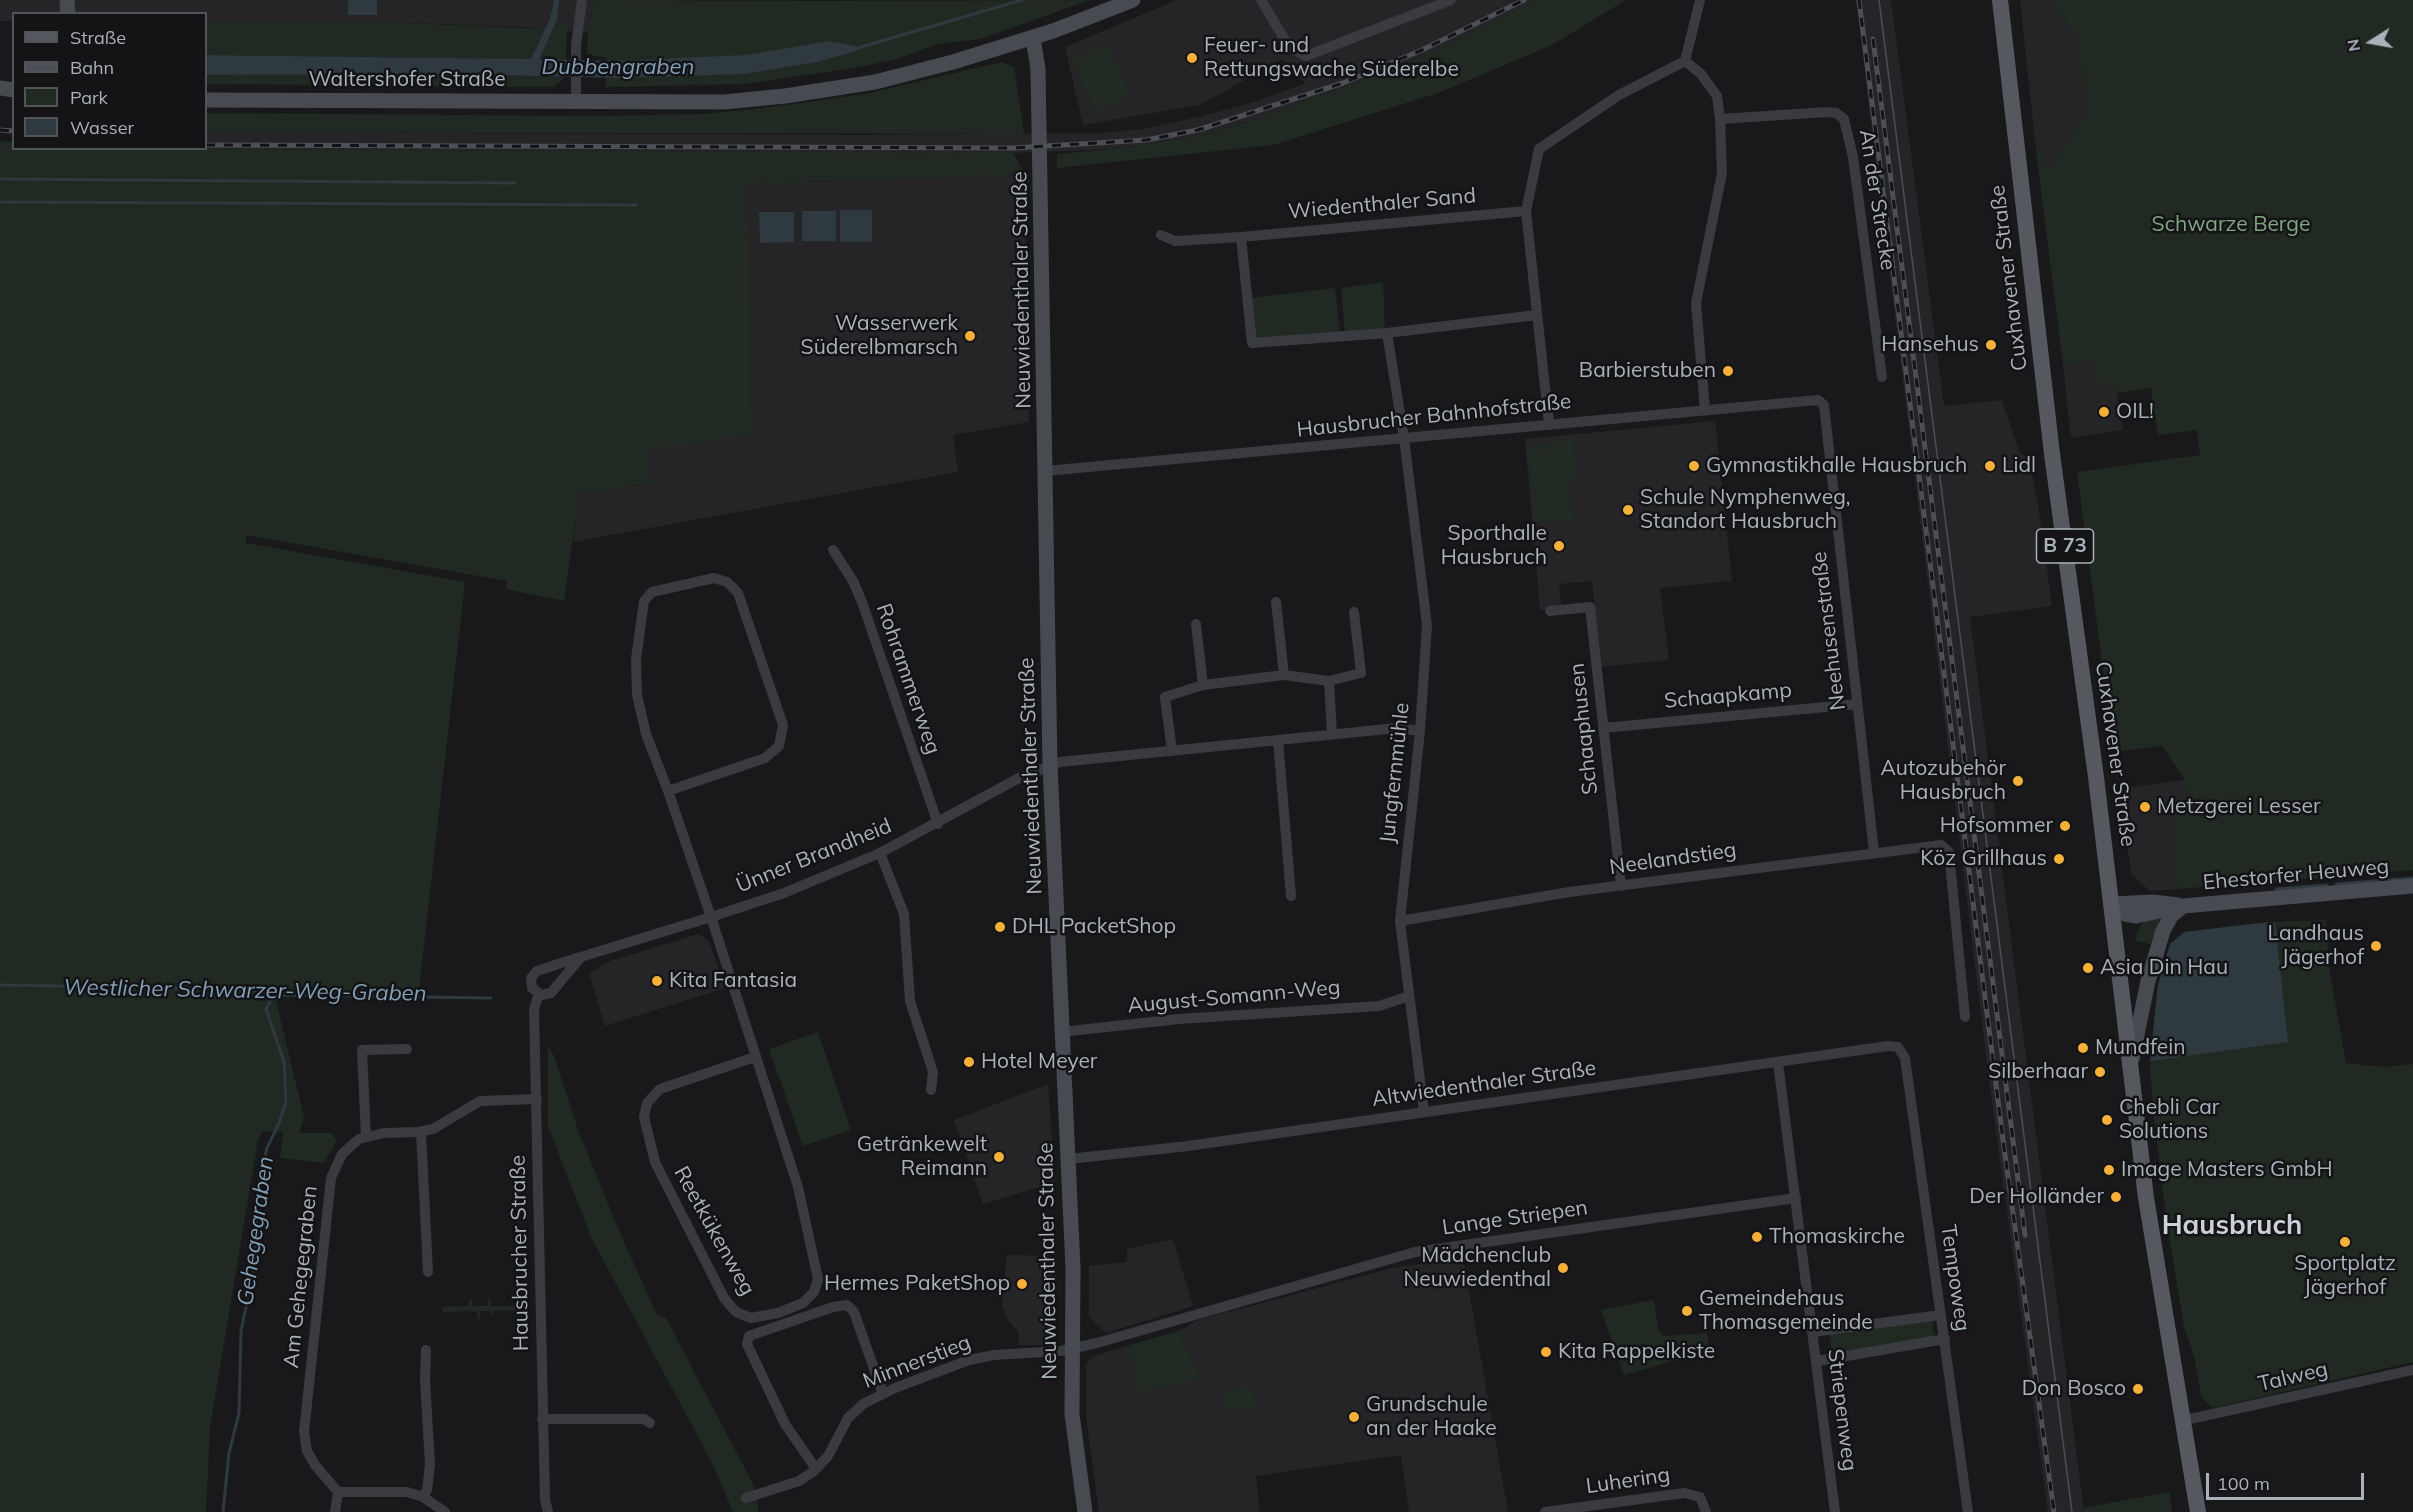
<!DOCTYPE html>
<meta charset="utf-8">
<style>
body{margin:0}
#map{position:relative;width:2413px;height:1512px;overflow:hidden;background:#19191b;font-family:Mulish,sans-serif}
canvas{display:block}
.legend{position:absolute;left:12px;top:12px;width:195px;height:138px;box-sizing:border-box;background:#141416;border:2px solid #505358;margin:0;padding:8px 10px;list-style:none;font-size:18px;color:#abb1bb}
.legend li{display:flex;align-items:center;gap:12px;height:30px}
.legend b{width:30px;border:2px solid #505358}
.north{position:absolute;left:2341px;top:12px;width:60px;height:60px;-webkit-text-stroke:4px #141416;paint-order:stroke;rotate:259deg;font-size:16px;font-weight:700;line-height:24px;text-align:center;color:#abb1bb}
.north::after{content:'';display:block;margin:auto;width:21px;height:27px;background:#abb1bb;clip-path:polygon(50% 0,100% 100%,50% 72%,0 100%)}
.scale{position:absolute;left:2206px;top:1473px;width:158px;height:27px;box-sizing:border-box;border:3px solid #abb1bb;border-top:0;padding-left:8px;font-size:18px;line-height:21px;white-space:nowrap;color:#abb1bb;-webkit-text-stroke:4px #141416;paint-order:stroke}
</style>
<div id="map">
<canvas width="2413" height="1512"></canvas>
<ul class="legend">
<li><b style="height:8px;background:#565860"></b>Straße</li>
<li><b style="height:8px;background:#4d4f56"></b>Bahn</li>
<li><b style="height:16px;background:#212a22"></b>Park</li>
<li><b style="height:16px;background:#2f3940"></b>Wasser</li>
</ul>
<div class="north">N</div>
<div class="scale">100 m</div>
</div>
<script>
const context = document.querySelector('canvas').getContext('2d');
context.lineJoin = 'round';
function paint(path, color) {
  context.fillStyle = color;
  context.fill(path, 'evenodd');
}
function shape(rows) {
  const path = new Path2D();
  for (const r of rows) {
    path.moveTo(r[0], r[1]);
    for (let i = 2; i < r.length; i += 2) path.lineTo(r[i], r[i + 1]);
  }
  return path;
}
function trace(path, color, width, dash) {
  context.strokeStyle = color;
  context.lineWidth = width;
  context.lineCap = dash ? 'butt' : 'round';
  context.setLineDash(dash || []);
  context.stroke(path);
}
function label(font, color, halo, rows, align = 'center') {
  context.font = font + ' Mulish,sans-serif';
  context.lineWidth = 5;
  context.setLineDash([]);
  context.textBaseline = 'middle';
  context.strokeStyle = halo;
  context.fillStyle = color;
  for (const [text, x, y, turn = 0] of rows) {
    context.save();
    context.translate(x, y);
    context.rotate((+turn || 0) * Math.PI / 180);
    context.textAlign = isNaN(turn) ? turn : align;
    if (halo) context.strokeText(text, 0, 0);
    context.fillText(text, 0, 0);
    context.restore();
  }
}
const built = shape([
 [0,0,594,0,588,33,524,27,381,22,206,22,206,14,14,14,13,21,0,21],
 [1177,0,1538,0,1424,56,1258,119,1200,136,1115,149,1013,153,162,149,206,148,206,132,860,135,1100,133,1143,129,1194,118,1254,102,1306,83,1282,59,1200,105,1083,125,1065,47],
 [1856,0,1891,0,1944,406,2002,400,2019,451,2030,461,2039,512,2052,606,1970,617,2084,1512,2048,1512,1989,1079],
 [2020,0,2049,0,2079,36,2087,113,2049,170,2044,170,2041,151,2036,150],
 [1025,174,1029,422,953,435,958,472,573,542,579,493,651,483,648,450,746,229,747,184],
 [2094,360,2115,382,2123,430,2071,438,2063,364],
 [1715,421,1732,581,1660,588,1669,660,1601,667,1592,581,1559,584,1562,609,1540,610,1525,439],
 [2185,780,2188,811,2171,814,2178,889,2150,891,2132,875,2117,789],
 [699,934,709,941,725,988,605,1026,589,974,610,961],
 [1048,1084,1055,1182,983,1204,954,1120],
 [1173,1239,1193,1306,1106,1333,1089,1317,1089,1266,1126,1262,1127,1249],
 [1007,1255,1057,1256,1054,1302,1046,1345,1019,1345,1018,1332,1007,1319,1002,1304],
 [1463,1257,1508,1512,1409,1512,1401,1455,1256,1476,1260,1512,1099,1512,1086,1417,1086,1364,1091,1357,1130,1345,1137,1394,1200,1379,1179,1331,1198,1320,1393,1268]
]);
const green = shape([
 [594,0,821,1,1090,0,980,39,938,44,897,59,854,68,744,84,606,87,606,58,587,54,588,33],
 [1538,0,1626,0,1552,45,1438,93,1273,145,1057,168,1057,154,1115,149,1200,136,1258,119,1424,56],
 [2049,0,2413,0,2413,870,2178,889,2171,813,2188,811,2185,780,2162,746,2114,752,2077,472,2200,455,2197,430,2158,435,2151,388,2117,393,2115,382,2097,384,2094,360,2063,364,2036,150,2041,151,2044,170,2049,170,2087,113,2079,37],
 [557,20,567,26,566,60,538,59],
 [206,22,381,22,546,29,531,59,206,55],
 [1108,43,1131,96,1096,111,1072,59],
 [1002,62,1014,67,1024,134,206,132,206,113,593,116,705,114,756,109,865,94],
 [453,74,565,77,554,87,206,84,206,75],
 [0,141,13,142,14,148,1013,153,1025,174,747,184,751,433,648,450,651,483,579,493,564,601,506,589,507,581,246,535,246,543,465,582,418,998,275,996,304,1118,299,1133,332,1133,337,1141,324,1163,280,1158,283,1132,293,1132,263,1131,258,1140,210,1427,206,1512,0,1512],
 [1383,282,1385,331,1345,333,1341,288],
 [1335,288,1340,334,1254,341,1250,298],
 [1573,441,1576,477,1568,478,1573,520,1534,523,1529,451,1557,447,1528,449,1528,445],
 [2160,919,2152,944,2136,941,2137,932,2144,921],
 [2326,920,2330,973,2346,1063,2383,1067,2413,1064,2413,1362,2213,1408,2202,1398,2194,1356,2184,1327,2167,1224,2153,1108,2150,1065,2158,985,2170,944,2184,932,2268,922],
 [818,1032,851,1130,803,1146,769,1049],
 [548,1046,554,1056,578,1130,619,1231,657,1315,666,1318,755,1488,759,1512,733,1512,712,1463,591,1237,548,1126],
 [518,1298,527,1298,528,1310,493,1311,492,1318,490,1311,480,1311,480,1319,477,1319,477,1311,442,1312,442,1307,469,1306,469,1299,472,1299,472,1306,488,1306,488,1299,490,1299,491,1306,518,1306],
 [1654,1300,1658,1328,1663,1336,1707,1333,1710,1350,1624,1375,1601,1310],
 [1932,1319,1934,1339,1832,1354,1829,1333],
 [1179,1331,1201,1379,1137,1394,1130,1345],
 [1253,1387,1256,1407,1225,1410,1222,1390],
 [2170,1492,2172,1512,2084,1512,2083,1508]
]);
const water = shape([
 [348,0,377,0,377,15,348,15],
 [554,0,559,0,557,20,539,59,616,61,746,55,829,41,856,46,857,51,817,62,744,74,614,78,453,74,206,75,206,55,531,59,550,19],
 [840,210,872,210,872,242,840,242],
 [802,211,836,211,836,241,802,241],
 [794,212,794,242,760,243,759,212],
 [2268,922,2275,923,2288,1042,2150,1061,2158,985,2170,944,2184,932]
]);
const stream = shape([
 [854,49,1022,0],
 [0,179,515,183],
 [0,202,636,205],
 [2336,884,2413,878],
 [2276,889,2327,885],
 [0,985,245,989,277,995,491,998],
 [223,1512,229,1453,239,1413,241,1331,255,1264,258,1184,267,1148,279,1123,286,1101,284,1062,266,1009,272,998,277,995]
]);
const street = shape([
 [1261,0,1289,47,1306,56,1451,0],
 [1685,61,1701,74,1717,96,1720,119,1722,173,1696,303,1705,410],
 [1685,61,1700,0],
 [576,101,576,45,582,0],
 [1720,119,1827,112,1836,113,1844,119,1853,157,1882,377],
 [1526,211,1241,237,1252,343,1387,333,1537,315],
 [1161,235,1175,241,1241,237],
 [1387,333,1404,438,1427,625,1420,731,1400,921,1424,1112],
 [1549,424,1526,211,1539,149,1619,95,1685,61],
 [1045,471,1818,400,1824,405,1874,852],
 [833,550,853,581,862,602,938,824],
 [1276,602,1284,675],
 [1550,611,1590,607,1621,886],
 [1196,624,1203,685],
 [1603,728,1857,704],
 [1332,734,1329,681,1361,673,1354,612],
 [1278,740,1291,896],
 [1172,751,1165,697,1203,685,1284,675,1329,681],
 [668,791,646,734,637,695,636,659,644,601,652,592,714,578,727,582,738,593,783,725,779,746,765,758,668,791,711,917,798,1187,818,1279,814,1292,803,1303,778,1313,751,1318,736,1312,724,1298,655,1162,644,1117,647,1103,660,1089,755,1057],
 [880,853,904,914,910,1001,933,1072,931,1090],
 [1400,921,1569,892,1941,845,1949,852,1965,1017],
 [581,957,551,993,542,995,532,988,531,978,537,971,561,963,711,917,784,893,880,853,1019,778,1060,762,1397,728,1420,731],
 [539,993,534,1010,545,1499,548,1512],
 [1061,1032,1179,1019,1379,1006,1409,996],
 [1778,1063,1835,1512],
 [421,1132,428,1272],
 [366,1137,362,1050,407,1049],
 [1069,1159,1188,1146,1888,1046,1898,1047,1905,1058,1968,1512],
 [1813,1332,1941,1315],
 [1817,1361,1945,1339],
 [542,1419,644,1419,650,1423],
 [2181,1421,2413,1370],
 [816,1469,785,1424,747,1344,749,1336,833,1307,847,1305,854,1312,883,1394],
 [423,1497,427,1490,430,1464,425,1380,426,1350],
 [746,1498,799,1481,814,1471,828,1456,848,1418,863,1404,895,1388,969,1360,994,1355,1061,1351,1097,1343,1415,1252,1796,1198],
 [335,1512,338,1492],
 [445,1512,423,1497,407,1492,338,1492,315,1465,307,1451,304,1432,331,1178,342,1154,359,1139,384,1133,418,1132,433,1129,480,1101,537,1099],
 [1545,1512,1684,1493,1700,1497,1706,1512]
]);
const secondary = shape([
 [67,0,68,14],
 [1033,38,1038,69,1050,765,1073,1268,1072,1414,1085,1512],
 [0,88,14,90],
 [206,100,724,102,785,96,875,82,953,62,1053,31,1133,0],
 [2112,904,2125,914,2136,916,2183,906,2413,886],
 [2112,904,2153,902,2178,905],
 [2132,1059,2148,981,2163,931,2171,916,2181,908]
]);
const primary = shape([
 [2000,0,2052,454,2096,777,2146,1198,2198,1512]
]);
const tram = shape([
 [1879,0,2072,1512]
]);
const rail = shape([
 [1859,0,2003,1140,2054,1512],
 [1873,39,2025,1235],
 [0,130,14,131],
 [206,145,1013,148,1146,140,1198,130,1343,83,1422,50,1524,0]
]);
const markers = [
 [1192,58,6,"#f4b038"],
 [970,336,6,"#f4b038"],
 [1991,345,6,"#f4b038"],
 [1728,371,6,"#f4b038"],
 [2104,412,6,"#f4b038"],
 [1694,466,6,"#f4b038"],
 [1990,466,6,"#f4b038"],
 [1628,510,6,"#f4b038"],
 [1559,546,6,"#f4b038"],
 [2018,781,6,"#f4b038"],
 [2145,807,6,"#f4b038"],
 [2065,826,6,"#f4b038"],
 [2059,859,6,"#f4b038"],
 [1000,927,6,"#f4b038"],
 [2376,946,6,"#f4b038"],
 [2088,968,6,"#f4b038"],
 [657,981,6,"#f4b038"],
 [2083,1048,6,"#f4b038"],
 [969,1062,6,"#f4b038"],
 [2100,1072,6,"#f4b038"],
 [2107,1120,6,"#f4b038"],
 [999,1157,6,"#f4b038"],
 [2109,1170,6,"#f4b038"],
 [2116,1197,6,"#f4b038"],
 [1757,1237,6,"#f4b038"],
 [2345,1242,6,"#f4b038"],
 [1563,1268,6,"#f4b038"],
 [1022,1284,6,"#f4b038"],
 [1687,1311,6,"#f4b038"],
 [1546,1352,6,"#f4b038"],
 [2138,1389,6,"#f4b038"],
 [1354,1417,6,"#f4b038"]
];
const shields = [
 [2065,546,57]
];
const shieldNames = [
 ["B 73",2065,546]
];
const poiNames = [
 ["Feuer- und",1204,46],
 ["Rettungswache Süderelbe",1204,70],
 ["Wasserwerk",958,324,"right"],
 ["Süderelbmarsch",958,348,"right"],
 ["Hansehus",1979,345,"right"],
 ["Barbierstuben",1716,371,"right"],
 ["OIL!",2116,412],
 ["Gymnastikhalle Hausbruch",1706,466],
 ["Lidl",2002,466],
 ["Schule Nymphenweg,",1640,498],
 ["Standort Hausbruch",1640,522],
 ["Sporthalle",1547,534,"right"],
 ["Hausbruch",1547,558,"right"],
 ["Autozubehör",2006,769,"right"],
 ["Hausbruch",2006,793,"right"],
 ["Metzgerei Lesser",2157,807],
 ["Hofsommer",2053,826,"right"],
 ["Köz Grillhaus",2047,859,"right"],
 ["DHL PacketShop",1012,927],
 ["Landhaus",2364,934,"right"],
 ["Jägerhof",2364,958,"right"],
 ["Asia Din Hau",2100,968],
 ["Kita Fantasia",669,981],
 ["Mundfein",2095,1048],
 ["Hotel Meyer",981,1062],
 ["Silberhaar",2088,1072,"right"],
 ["Chebli Car",2119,1108],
 ["Solutions",2119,1132],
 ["Getränkewelt",987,1145,"right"],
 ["Reimann",987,1169,"right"],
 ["Image Masters GmbH",2121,1170],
 ["Der Holländer",2104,1197,"right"],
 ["Thomaskirche",1769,1237],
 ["Mädchenclub",1551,1256,"right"],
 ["Neuwiedenthal",1551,1280,"right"],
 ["Sportplatz",2345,1264,"center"],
 ["Jägerhof",2345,1288,"center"],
 ["Hermes PaketShop",1010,1284,"right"],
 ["Gemeindehaus",1699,1299],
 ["Thomasgemeinde",1699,1323],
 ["Kita Rappelkiste",1558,1352],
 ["Don Bosco",2126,1389,"right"],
 ["Grundschule",1366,1405],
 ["an der Haake",1366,1429]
];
const streetNames = [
 ["Waltershofer Straße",407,80],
 ["An der Strecke",1877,200,81],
 ["Wiedenthaler Sand",1382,204,-5],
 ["Cuxhavener Straße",2009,278,-97],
 ["Neuwiedenthaler Straße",1022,290,-91],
 ["Hausbrucher Bahnhofstraße",1434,416,-6],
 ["Neehusenstraße",1829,631,-97],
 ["Rohrammerweg",908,679,71],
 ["Schaapkamp",1728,696,-5],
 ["Schaaphusen",1584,729,-96],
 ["Cuxhavener Straße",2115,754,82],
 ["Jungfernmühle",1395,773,-84],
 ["Neuwiedenthaler Straße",1031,776,-92],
 ["Ünner Brandheid",814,856,-22],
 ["Neelandstieg",1673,859,-8],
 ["Ehestorfer Heuweg",2296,875,-5],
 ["August-Somann-Weg",1234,997,-5],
 ["Altwiedenthaler Straße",1484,1084,-8],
 ["Lange Striepen",1515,1218,-8],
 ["Reetkükenweg",714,1231,61],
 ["Hausbrucher Straße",520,1253,-91],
 ["Neuwiedenthaler Straße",1048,1261,-91],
 ["Am Gehegegraben",301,1277,-84],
 ["Tempoweg",1955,1278,82],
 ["Minnerstieg",917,1362,-21],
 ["Talweg",2293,1377,-13],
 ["Striepenweg",1842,1410,83],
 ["Luhering",1628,1481,-8]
];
const parkNames = [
 ["Schwarze Berge",2231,225]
];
const waterNames = [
 ["Dubbengraben",618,67],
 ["Westlicher Schwarzer-Weg-Graben",245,991,1],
 ["Gehegegraben",256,1231,-82]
];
const districtNames = [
 ["Hausbruch",2232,1226]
];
paint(built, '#252528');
paint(green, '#212a22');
paint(water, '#2f3940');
trace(stream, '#2f3940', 3);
trace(street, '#3a3b41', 10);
trace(secondary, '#484a51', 15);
trace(primary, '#565860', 16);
trace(tram, '#4d4f56', 1.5);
trace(rail, '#4d4f56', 5);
trace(rail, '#141416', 3, [9]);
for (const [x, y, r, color] of markers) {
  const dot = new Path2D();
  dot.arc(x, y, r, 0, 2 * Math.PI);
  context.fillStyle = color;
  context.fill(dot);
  trace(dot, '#141416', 2);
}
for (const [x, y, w] of shields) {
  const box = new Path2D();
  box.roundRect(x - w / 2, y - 17, w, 34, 4.5);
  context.fillStyle = '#141416';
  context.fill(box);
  trace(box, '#abb1bb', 1.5);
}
label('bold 20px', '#abb1bb', null, shieldNames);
label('21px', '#abb1bb', '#141416', poiNames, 'left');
label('21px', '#abb1bb', '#141416', streetNames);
label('21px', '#82a684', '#141416', parkNames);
label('italic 22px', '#839fb6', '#141416', waterNames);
label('bold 27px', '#cdd0d7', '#141416', districtNames);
</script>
